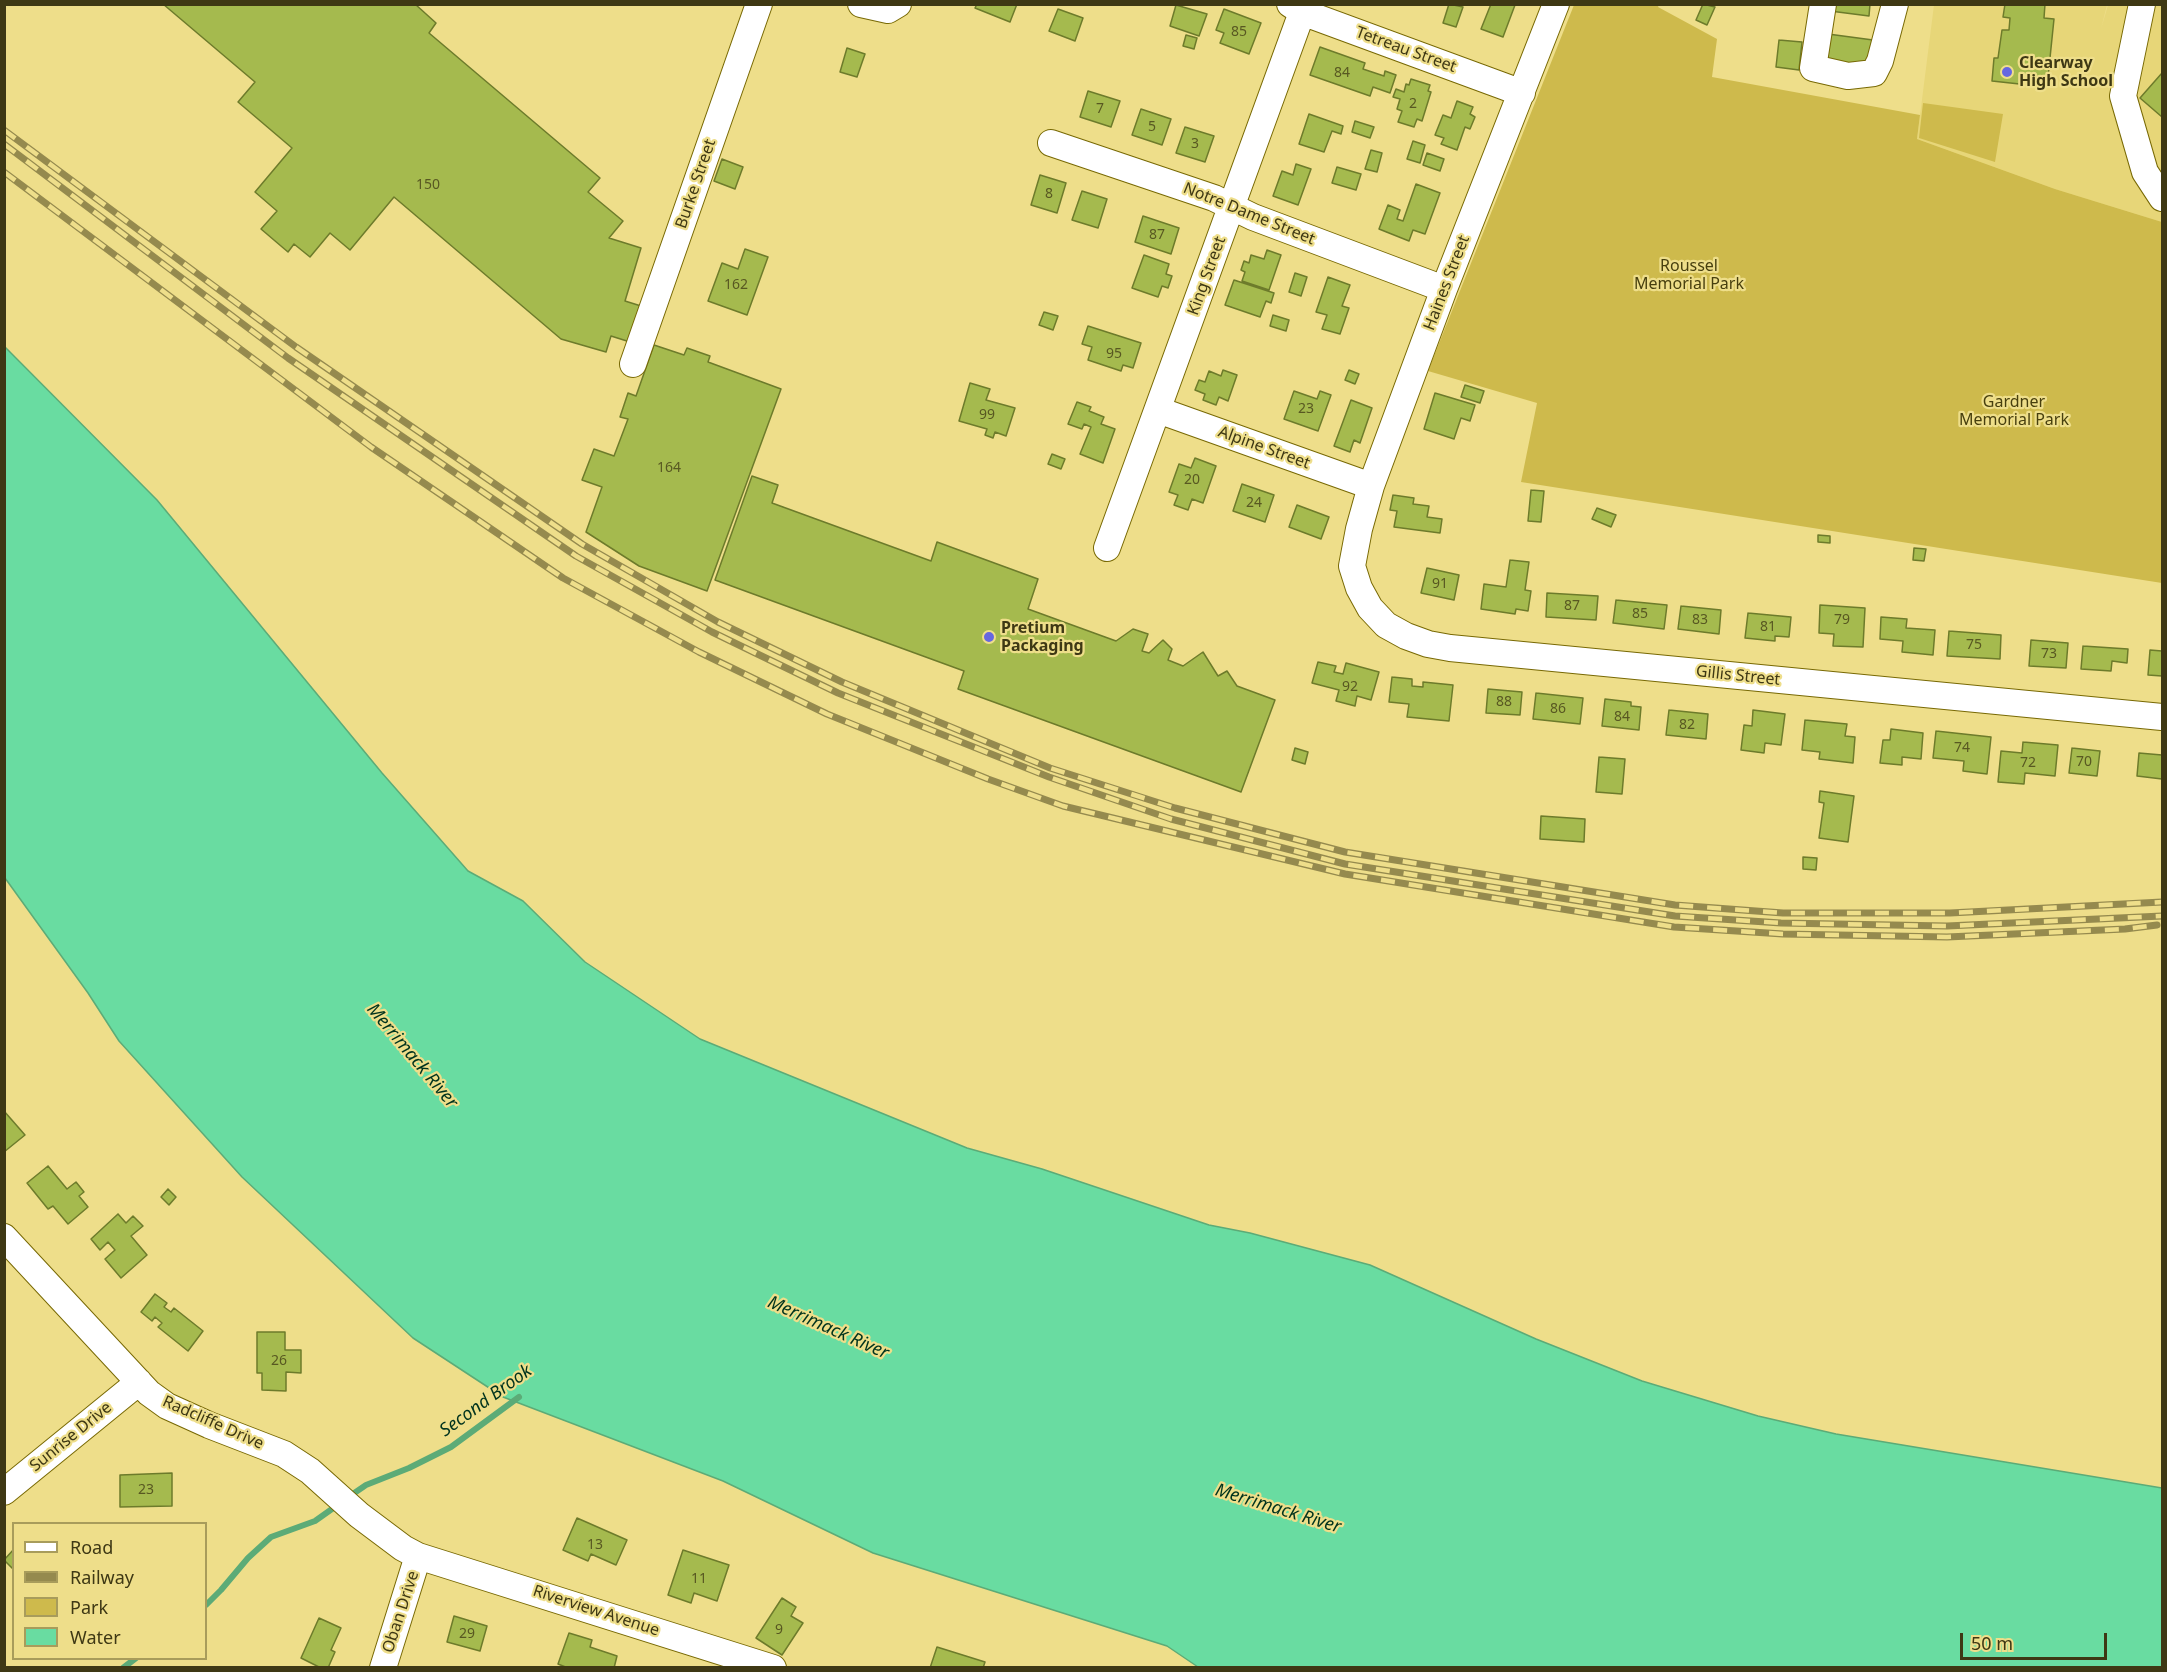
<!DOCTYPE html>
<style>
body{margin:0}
#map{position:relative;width:2167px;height:1672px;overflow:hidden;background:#eede8a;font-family:"Noto Sans",sans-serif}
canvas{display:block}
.frame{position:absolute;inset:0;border:6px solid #3e3814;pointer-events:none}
.legend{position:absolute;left:12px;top:1522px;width:195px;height:138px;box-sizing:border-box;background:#eede8a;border:2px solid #a89c5b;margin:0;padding:8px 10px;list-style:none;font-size:18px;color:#3e3814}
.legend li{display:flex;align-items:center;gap:12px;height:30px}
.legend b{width:30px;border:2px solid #a89c5b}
.scale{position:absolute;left:1960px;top:1633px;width:147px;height:27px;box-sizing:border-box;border:3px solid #3e3814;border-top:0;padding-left:8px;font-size:18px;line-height:21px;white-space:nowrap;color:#3e3814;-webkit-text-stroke:4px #eede8a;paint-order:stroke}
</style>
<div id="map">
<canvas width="2167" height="1672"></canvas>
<div class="frame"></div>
<ul class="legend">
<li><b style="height:8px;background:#fff"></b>Road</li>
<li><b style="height:8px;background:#958a4e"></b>Railway</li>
<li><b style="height:16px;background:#ceba4c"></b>Park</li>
<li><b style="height:16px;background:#69dca1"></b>Water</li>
</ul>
<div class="scale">50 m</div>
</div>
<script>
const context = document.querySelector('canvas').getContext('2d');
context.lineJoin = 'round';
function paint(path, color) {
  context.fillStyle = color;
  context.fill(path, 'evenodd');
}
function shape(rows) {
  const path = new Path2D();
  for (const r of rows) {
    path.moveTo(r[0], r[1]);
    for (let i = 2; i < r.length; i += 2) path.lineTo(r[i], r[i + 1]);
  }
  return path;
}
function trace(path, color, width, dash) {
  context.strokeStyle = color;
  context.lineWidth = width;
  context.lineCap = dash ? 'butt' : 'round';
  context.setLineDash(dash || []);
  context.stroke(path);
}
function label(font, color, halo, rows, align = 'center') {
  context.font = font + ' "Noto Sans",sans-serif';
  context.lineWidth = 4.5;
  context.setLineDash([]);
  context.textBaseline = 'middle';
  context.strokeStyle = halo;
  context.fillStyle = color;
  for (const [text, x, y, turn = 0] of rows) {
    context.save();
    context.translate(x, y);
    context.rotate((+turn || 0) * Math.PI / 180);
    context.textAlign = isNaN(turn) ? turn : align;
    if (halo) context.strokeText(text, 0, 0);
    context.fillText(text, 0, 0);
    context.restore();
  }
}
const built = shape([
 [1934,5,2107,5,2101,29,2108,5,2162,5,2162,222,2055,189,1917,139]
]);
const green = shape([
 [1574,5,1659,5,1658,7,1717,39,1712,77,1920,115,1917,139,2055,189,2162,222,2162,583,1521,482,1537,403,1428,371],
 [1923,103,2003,114,1995,162,1919,138]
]);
const water = shape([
 [5,347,157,500,382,773,468,871,523,901,585,962,700,1039,967,1148,1042,1169,1209,1225,1250,1233,1370,1265,1536,1339,1642,1381,1758,1416,1836,1434,2162,1488,2162,1667,1198,1667,1167,1646,873,1553,723,1481,503,1397,413,1338,242,1177,119,1041,88,993,5,878,5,347]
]);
const stream = shape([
 [347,1498,366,1485,409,1468,451,1447,519,1397],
 [206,1605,221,1590,248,1558,271,1537,315,1521,339,1504],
 [123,1668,136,1658]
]);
const building = shape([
 [163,4,415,4,436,23,429,33,600,178,588,192,623,221,609,238,641,248,625,301,641,306,630,342,611,336,606,352,561,339,394,197,350,250,330,233,310,257,294,244,288,252,261,229,277,211,255,192,292,148,238,102,255,82,163,4],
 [977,4,1017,4,1010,22,975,8,977,4],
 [1449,4,1463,7,1456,27,1443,23,1449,4],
 [1491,4,1515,5,1503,37,1481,29,1491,4],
 [1703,4,1715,7,1707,25,1696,20,1703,4],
 [1831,4,1870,4,1869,16,1830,11,1831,4],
 [2005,4,2045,4,2044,18,2054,19,2047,87,1992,81,1994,58,1998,58,2002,30,2009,30,2010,18,2003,17,2005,4],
 [1176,5,1207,14,1199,36,1170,26,1176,5],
 [1058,9,1083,18,1075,41,1049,31,1058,9],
 [1224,9,1261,23,1249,54,1220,43,1224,33,1216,30,1224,9],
 [1828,34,1873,40,1870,66,1825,61,1828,34],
 [1186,35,1197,38,1194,49,1183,46,1186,35],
 [1779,40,1802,42,1799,70,1776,67,1779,40],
 [1320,47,1365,63,1363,69,1384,76,1385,71,1396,75,1390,93,1373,87,1370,96,1310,75,1320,47],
 [847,48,865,54,857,77,840,72,847,48],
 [2162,73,2162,117,2140,98,2162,73],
 [1411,79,1430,85,1428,91,1431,92,1422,121,1417,119,1414,127,1398,122,1402,111,1397,109,1400,99,1393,97,1396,89,1404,92,1406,84,1409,85,1411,79],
 [1088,91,1120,101,1111,127,1080,117,1088,91],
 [1457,101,1473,107,1470,114,1475,117,1470,129,1465,127,1457,150,1441,144,1444,138,1435,135,1443,115,1451,118,1457,101],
 [1141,109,1171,119,1162,145,1132,135,1141,109],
 [1309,114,1343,126,1341,134,1332,131,1324,152,1299,144,1309,114],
 [1355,121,1374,127,1370,138,1352,132,1355,121],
 [1185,127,1214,136,1205,162,1176,153,1185,127],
 [1413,141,1425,145,1420,163,1407,159,1413,141],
 [1371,150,1382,153,1377,172,1365,169,1371,150],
 [1427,153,1444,159,1440,171,1423,165,1427,153],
 [722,159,743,167,735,189,714,181,722,159],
 [1296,164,1311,169,1298,205,1273,196,1282,171,1293,175,1296,164],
 [1337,167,1361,174,1356,190,1332,183,1337,167],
 [1040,175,1066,183,1057,213,1031,205,1040,175],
 [1416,184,1440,193,1425,234,1413,230,1409,241,1379,229,1388,205,1400,210,1397,219,1403,221,1416,184],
 [1082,191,1107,199,1098,228,1072,220,1082,191],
 [1143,216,1179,228,1171,254,1135,242,1143,216],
 [745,249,768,257,747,315,708,301,722,263,738,269,745,249],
 [1267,250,1281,255,1269,290,1242,281,1245,272,1241,270,1244,261,1249,263,1251,255,1264,259,1267,250],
 [1144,255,1169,264,1166,274,1172,276,1168,288,1162,286,1158,297,1132,288,1144,255],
 [1295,273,1307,277,1301,296,1289,292,1295,273],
 [1328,277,1350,285,1342,306,1349,308,1340,334,1322,329,1327,315,1316,312,1328,277],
 [1234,280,1274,293,1271,303,1266,301,1260,317,1225,305,1234,280],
 [1044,312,1058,316,1053,330,1039,325,1044,312],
 [1273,315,1289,320,1286,331,1270,326,1273,315],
 [1088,326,1141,343,1133,368,1123,365,1121,371,1088,360,1092,347,1082,344,1088,326],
 [654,345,684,355,687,348,710,356,708,362,781,389,707,591,639,566,586,532,602,487,582,480,594,449,614,456,628,419,620,417,628,393,636,396,654,345],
 [1223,370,1237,375,1228,401,1219,397,1216,405,1203,400,1205,394,1195,390,1199,380,1205,382,1209,371,1221,376,1223,370],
 [1349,370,1359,374,1355,384,1345,380,1349,370],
 [970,383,990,389,986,400,1015,408,1006,436,995,432,993,438,985,435,987,429,959,421,970,383],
 [1465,385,1484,391,1480,403,1461,397,1465,385],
 [1294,391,1317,399,1320,391,1331,395,1318,431,1284,419,1294,391],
 [1435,393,1475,405,1470,421,1461,418,1454,439,1424,429,1435,393],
 [1351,400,1372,408,1360,443,1354,440,1350,452,1334,446,1351,400],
 [1077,402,1091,407,1089,411,1104,417,1101,424,1115,429,1103,463,1080,454,1091,427,1084,424,1082,429,1068,424,1077,402],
 [1052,454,1065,459,1061,469,1048,464,1052,454],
 [1195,458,1216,466,1203,503,1192,499,1188,510,1174,505,1178,495,1169,492,1179,464,1191,468,1195,458],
 [752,476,778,485,772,503,931,561,937,542,1038,579,1028,609,1116,641,1133,629,1148,634,1142,651,1149,653,1163,640,1172,649,1168,660,1183,666,1203,652,1218,676,1227,671,1237,686,1275,700,1241,792,958,689,964,671,715,580,752,476],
 [1242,484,1274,495,1265,522,1233,511,1242,484],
 [1531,490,1544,491,1541,522,1528,521,1531,490],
 [1393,495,1414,498,1413,504,1429,506,1427,517,1442,519,1440,533,1394,527,1397,511,1390,510,1393,495],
 [1297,505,1329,517,1321,539,1289,527,1297,505],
 [1597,508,1616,515,1611,527,1592,519,1597,508],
 [1818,535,1830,536,1830,543,1818,542,1818,535],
 [1914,548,1926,549,1924,561,1913,560,1914,548],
 [1510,560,1529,562,1525,590,1531,591,1528,611,1516,609,1515,614,1481,609,1484,584,1506,587,1510,560],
 [1427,568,1459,575,1454,600,1421,593,1427,568],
 [1547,593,1598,596,1596,620,1546,617,1547,593],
 [1616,600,1667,605,1664,629,1613,623,1616,600],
 [1820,605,1865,608,1863,647,1833,646,1834,634,1819,633,1820,605],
 [1681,606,1721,610,1719,634,1678,629,1681,606],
 [1748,613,1791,617,1789,637,1775,636,1775,641,1745,638,1748,613],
 [1881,617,1907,619,1906,628,1935,630,1933,655,1902,652,1903,641,1880,639,1881,617],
 [1949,631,2001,635,2000,659,1947,656,1949,631],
 [2031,640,2068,643,2066,668,2029,666,2031,640],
 [2083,646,2128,649,2127,663,2112,661,2111,671,2081,669,2083,646],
 [2150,650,2162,651,2162,676,2148,675,2150,650],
 [1318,662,1336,666,1334,672,1343,674,1346,663,1379,672,1371,700,1357,696,1355,706,1336,701,1339,690,1312,683,1318,662],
 [1392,677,1412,679,1412,686,1423,687,1423,682,1453,685,1449,721,1407,717,1409,704,1389,702,1392,677],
 [1488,689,1522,692,1520,715,1486,713,1488,689],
 [1536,693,1583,698,1580,724,1533,719,1536,693],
 [1605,699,1631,702,1631,706,1641,707,1639,730,1602,726,1605,699],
 [1669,710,1708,714,1706,739,1666,735,1669,710],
 [1753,710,1785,714,1781,745,1765,743,1764,753,1741,750,1744,725,1752,726,1753,710],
 [1805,720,1847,724,1845,736,1855,737,1853,763,1819,759,1820,752,1802,750,1805,720],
 [1891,729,1923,733,1921,759,1902,757,1902,765,1880,763,1883,740,1890,740,1891,729],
 [1936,731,1991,737,1987,774,1963,771,1964,761,1933,758,1936,731],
 [2023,742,2058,745,2055,776,2025,773,2024,784,1998,782,2001,751,2022,753,2023,742],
 [1295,748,1308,752,1305,764,1292,760,1295,748],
 [2072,748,2100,751,2097,776,2069,773,2072,748],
 [2139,753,2162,755,2162,779,2137,776,2139,753],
 [1599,757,1625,759,1622,794,1596,792,1599,757],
 [1820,791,1854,796,1848,842,1819,838,1824,803,1819,802,1820,791],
 [1541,816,1585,819,1584,842,1540,839,1541,816],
 [1803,857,1817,858,1816,870,1803,869,1803,857],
 [4,1111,25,1135,4,1152,4,1111],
 [48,1166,67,1189,76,1182,84,1192,79,1196,88,1207,68,1224,53,1206,48,1209,27,1183,48,1166],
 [168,1189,176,1197,169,1205,161,1197,168,1189],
 [118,1214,126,1223,133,1216,143,1226,131,1236,147,1255,121,1278,105,1259,115,1250,108,1242,100,1250,91,1239,118,1214],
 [155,1294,167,1303,164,1307,171,1312,174,1308,203,1331,188,1351,158,1327,162,1323,155,1317,152,1321,141,1312,155,1294],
 [257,1332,285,1332,285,1350,301,1350,301,1373,286,1372,286,1391,262,1390,262,1373,257,1373,257,1332],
 [172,1473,172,1506,120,1507,120,1475,172,1473],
 [577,1518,627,1540,616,1565,591,1554,588,1561,563,1550,577,1518],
 [14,1549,14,1570,4,1560,14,1549],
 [683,1550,729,1565,717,1601,694,1593,691,1603,668,1595,683,1550],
 [782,1598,796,1607,791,1616,803,1623,782,1655,756,1638,782,1598],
 [454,1616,487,1626,480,1651,447,1642,454,1616],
 [319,1618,341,1628,331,1650,335,1652,328,1668,321,1668,301,1658,319,1618],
 [569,1633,592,1640,590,1647,617,1656,614,1668,568,1668,558,1664,569,1633],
 [937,1647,985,1662,983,1668,930,1668,937,1647]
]);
const minor = shape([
 [861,4,888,10,898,4],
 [1290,4,1302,12,1522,93],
 [1556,4,1444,289,1371,486,1359,529,1352,566,1359,588,1370,608,1386,625,1406,636,1428,644,1450,648,2162,717],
 [1823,4,1813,68,1848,76,1874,73,1880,61,1895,4],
 [2142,4,2123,96,2145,172,2162,198],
 [1051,143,1214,198,1253,217,1444,289],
 [633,364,759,4],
 [1158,410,1371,486],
 [1107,548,1305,4],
 [4,1237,149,1393,167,1406,209,1425,284,1454,310,1471,359,1515,403,1548,418,1556,773,1668],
 [4,1492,139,1382],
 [383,1668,418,1556]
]);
const rail = shape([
 [4,130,296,347,582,544,718,622,842,682,1050,768,1175,808,1345,852,1675,905,1783,913,1950,913,2162,902],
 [4,144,288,358,576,556,712,632,838,693,1049,777,1171,819,1345,864,1675,916,1781,923,1947,926,2162,916],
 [4,172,371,447,563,578,699,652,827,714,988,779,1063,806,1345,874,1674,927,1783,934,1947,937,2125,929,2157,925]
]);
const markers = [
 [2007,72,6,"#6667e0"],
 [989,637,6,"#6667e0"]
];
const numberNames = [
 ["85",1239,32],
 ["84",1342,73],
 ["2",1413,104],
 ["7",1100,109],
 ["5",1152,127],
 ["3",1195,144],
 ["150",428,185],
 ["8",1049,194],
 ["87",1157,235],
 ["162",736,285],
 ["95",1114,354],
 ["23",1306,409],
 ["99",987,415],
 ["164",669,468],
 ["20",1192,480],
 ["24",1254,503],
 ["91",1440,584],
 ["87",1572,606],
 ["85",1640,614],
 ["83",1700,620],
 ["79",1842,620],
 ["81",1768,627],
 ["75",1974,645],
 ["73",2049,654],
 ["92",1350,687],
 ["88",1504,702],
 ["86",1558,709],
 ["84",1622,717],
 ["82",1687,725],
 ["74",1962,748],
 ["70",2084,762],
 ["72",2028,763],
 ["26",279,1361],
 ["23",146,1490],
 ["13",595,1545],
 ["11",699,1579],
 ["9",779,1630],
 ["29",467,1634]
];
const streetNames = [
 ["Tetreau Street",1406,50,20],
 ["Burke Street",696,184,-71],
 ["Notre Dame Street",1249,214,22],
 ["King Street",1207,276,-70],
 ["Haines Street",1447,283,-69],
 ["Alpine Street",1264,448,20],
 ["Gillis Street",1738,676,6],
 ["Radcliffe Drive",213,1423,24],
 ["Sunrise Drive",71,1437,-39],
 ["Riverview Avenue",596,1611,18],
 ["Oban Drive",401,1612,-72]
];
const poiNames = [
 ["Clearway",2019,63],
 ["High School",2019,81],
 ["Pretium",1001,628],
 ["Packaging",1001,646]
];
const parkNames = [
 ["Roussel",1689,266],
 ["Memorial Park",1689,284],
 ["Gardner",2014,402],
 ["Memorial Park",2014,420]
];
const waterNames = [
 ["Merrimack River",412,1056,50],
 ["Merrimack River",828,1328,24],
 ["Second Brook",486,1401,-36],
 ["Merrimack River",1278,1509,17]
];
paint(built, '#e7d678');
paint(green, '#ceba4c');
paint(water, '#69dca1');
trace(water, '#5cab77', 1.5);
trace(stream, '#5cab77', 6);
paint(building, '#a5ba4e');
trace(building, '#6d7b2b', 1.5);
trace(minor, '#786904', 28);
trace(minor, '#fff', 26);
trace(rail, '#958a4e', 7);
trace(rail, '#eede8a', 4.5, [14]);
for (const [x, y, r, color] of markers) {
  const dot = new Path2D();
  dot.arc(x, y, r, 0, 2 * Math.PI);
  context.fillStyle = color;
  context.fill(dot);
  trace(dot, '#eede8a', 2);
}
label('14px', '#585822', null, numberNames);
label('16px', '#3e3814', '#eede8a', streetNames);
label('bold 16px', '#3e3814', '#eede8a', poiNames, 'left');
label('16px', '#473f0e', '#eede8a', parkNames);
label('italic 18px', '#00331d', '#eede8a', waterNames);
</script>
